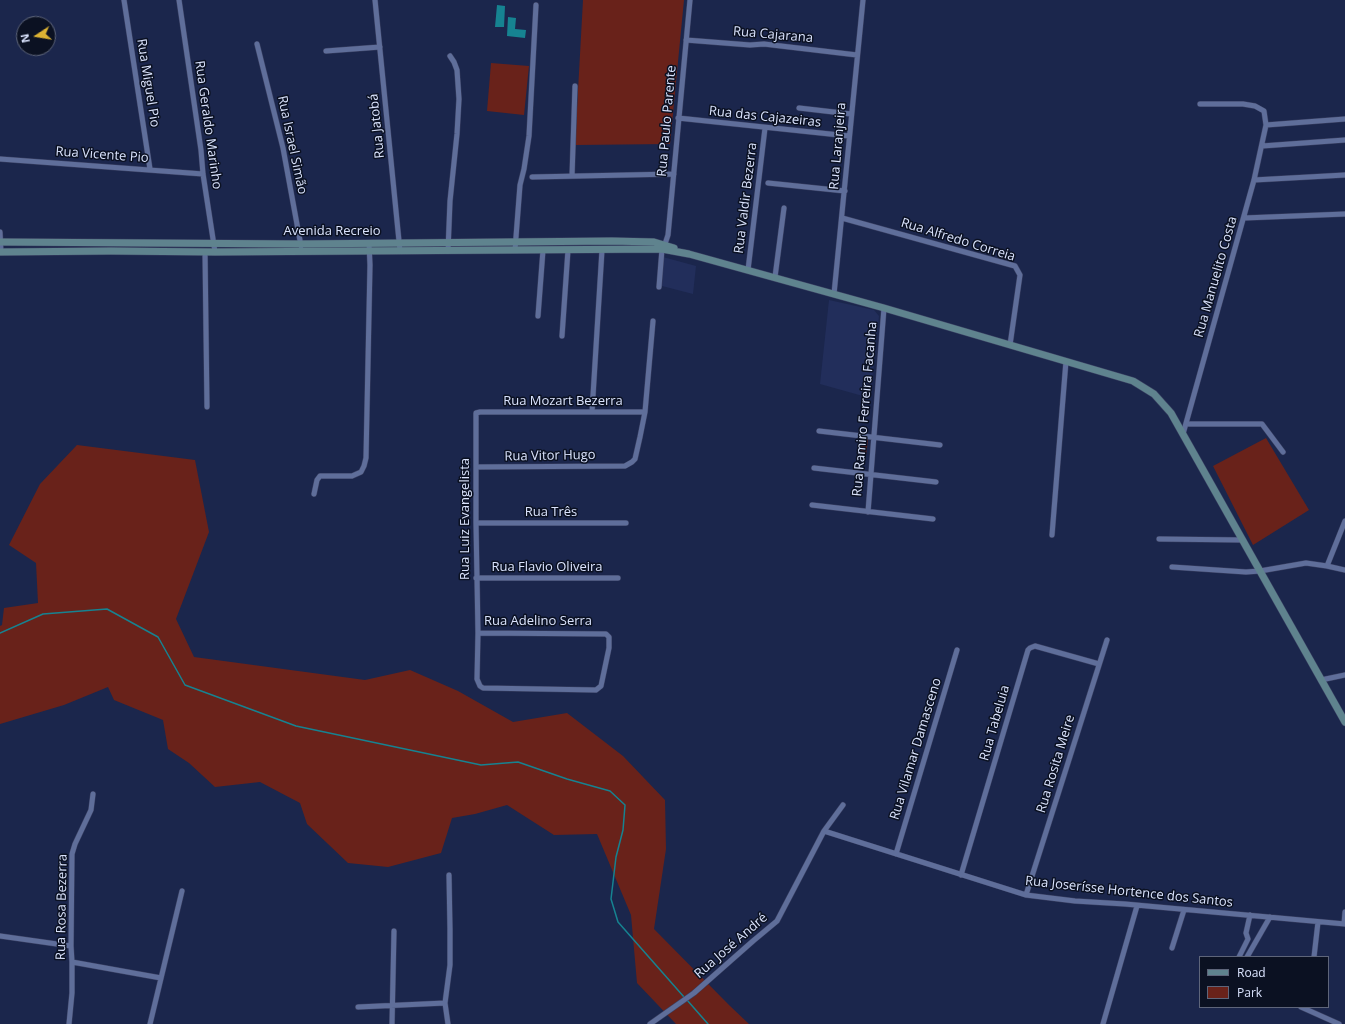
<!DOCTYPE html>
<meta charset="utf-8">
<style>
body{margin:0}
#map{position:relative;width:1345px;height:1024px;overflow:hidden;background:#1b264c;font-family:"Open Sans",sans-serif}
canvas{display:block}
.legend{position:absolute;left:1199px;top:956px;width:130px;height:52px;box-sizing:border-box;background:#0b1122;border:1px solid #5e657a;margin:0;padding:5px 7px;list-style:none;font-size:12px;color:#dae3fd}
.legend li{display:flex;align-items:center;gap:8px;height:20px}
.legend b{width:20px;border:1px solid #5e657a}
.north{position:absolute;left:16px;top:16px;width:40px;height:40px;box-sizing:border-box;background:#0b1122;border:1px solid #5e657a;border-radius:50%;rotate:258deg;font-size:11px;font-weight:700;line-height:16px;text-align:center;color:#dae3fd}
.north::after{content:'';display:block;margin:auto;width:14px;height:18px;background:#dcb233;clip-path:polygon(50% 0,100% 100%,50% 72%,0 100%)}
</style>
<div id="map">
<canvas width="1345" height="1024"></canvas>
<ul class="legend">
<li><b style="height:5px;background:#5f838e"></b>Road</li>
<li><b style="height:11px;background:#69221a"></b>Park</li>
</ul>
<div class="north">N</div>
</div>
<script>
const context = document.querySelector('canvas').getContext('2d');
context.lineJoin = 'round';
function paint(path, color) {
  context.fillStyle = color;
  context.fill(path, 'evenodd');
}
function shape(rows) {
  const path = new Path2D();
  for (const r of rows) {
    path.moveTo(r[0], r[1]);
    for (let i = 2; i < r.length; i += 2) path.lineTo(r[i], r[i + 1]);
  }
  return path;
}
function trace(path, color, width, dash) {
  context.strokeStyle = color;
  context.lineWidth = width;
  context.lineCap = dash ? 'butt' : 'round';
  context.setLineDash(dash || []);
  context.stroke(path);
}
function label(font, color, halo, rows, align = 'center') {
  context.font = font + ' "Open Sans",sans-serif';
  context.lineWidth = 3;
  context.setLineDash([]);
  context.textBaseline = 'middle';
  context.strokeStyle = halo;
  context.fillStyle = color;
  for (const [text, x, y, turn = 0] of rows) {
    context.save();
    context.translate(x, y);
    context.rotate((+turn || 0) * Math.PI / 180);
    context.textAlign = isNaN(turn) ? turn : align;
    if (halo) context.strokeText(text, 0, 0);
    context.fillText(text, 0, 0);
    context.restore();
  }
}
const built = shape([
 [663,257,696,266,693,294,662,286],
 [829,300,874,310,879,316,870,398,820,384]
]);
const green = shape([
 [583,0,684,0,670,144,575,145],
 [491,63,529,66,524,115,487,111],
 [1266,438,1309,510,1253,545,1213,466],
 [861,439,868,439,866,455,859,454],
 [77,445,195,460,209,532,176,619,194,657,365,680,410,670,458,691,513,722,567,713,623,756,665,800,666,849,654,929,729,1005,749,1024,676,1024,637,983,631,915,597,834,554,835,507,805,475,814,452,818,441,853,388,867,348,863,307,824,300,803,260,782,215,787,189,763,168,749,163,720,114,700,108,687,64,705,0,724,0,626,2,625,4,608,38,603,36,563,9,545,40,484]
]);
const water = shape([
 [497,5,505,6,504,27,495,27],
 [508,17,516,18,515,29,526,30,525,38,507,36]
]);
const stream = shape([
 [0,633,43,614,107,609,158,637,185,685,296,726,481,765,518,762,567,779,610,791,625,805,623,830,616,857,611,899,618,922,684,997],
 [687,1000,708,1024]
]);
const street = shape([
 [124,0,150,169],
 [179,0,201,150,203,174,215,252],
 [375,0,400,251],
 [686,40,750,45,764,44,857,55],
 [257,44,283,148,301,246],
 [326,51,380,47],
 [799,108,851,114],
 [678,118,849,136],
 [1266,125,1345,119],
 [1262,146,1345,140],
 [0,159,203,174],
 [572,176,575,86],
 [532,177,674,174],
 [1254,180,1345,175],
 [768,183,845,191],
 [842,218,1015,266,1020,275,1010,345],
 [1244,218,1345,214],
 [0,232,1,252],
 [665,244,668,235,690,0],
 [515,250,520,185,524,169,529,136,536,5],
 [448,251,450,201,457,134,459,99,457,70,454,62,450,56],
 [205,252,207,407],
 [748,270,765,128],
 [775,277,784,208],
 [659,287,662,249],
 [834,294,863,0],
 [538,316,543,250],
 [562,336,568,250],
 [592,412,602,250],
 [1186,424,1262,424,1283,452],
 [819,431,940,445],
 [1183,434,1254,180,1266,125,1264,111,1255,106,1243,104,1200,104],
 [476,467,625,466,632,462,635,459,640,437,645,412,653,321],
 [814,468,936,482],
 [314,494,317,480,320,476,352,476,361,472,364,466,366,458,370,265,369,243],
 [812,505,933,519],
 [868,512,884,308],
 [476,523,626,523],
 [1052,535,1066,361],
 [1159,539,1242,540],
 [1327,566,1345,521],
 [1172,567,1246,572,1260,571,1306,563,1327,566,1345,570],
 [476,578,618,578],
 [478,633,477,679,480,686,483,688,596,690,601,686,609,648,609,637,606,634,478,633,476,523,476,413,480,412,645,412],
 [1321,680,1345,675],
 [824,831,1026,895,1075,901,1125,904,1345,924],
 [896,854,957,650],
 [961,875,1028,650,1030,648,1035,646,1099,664],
 [1026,895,1107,640],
 [1344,924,1345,912],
 [0,936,71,946],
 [1172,948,1184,910],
 [1239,957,1248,939,1246,933,1250,915],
 [1247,957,1270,917],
 [1314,957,1318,922],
 [72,962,161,978],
 [358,1007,445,1003],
 [1301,1007,1339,1024],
 [69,1024,72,993,72,962,71,946,72,854,75,844,91,810,93,794],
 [150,1024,182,891],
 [392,1024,394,931],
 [448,1024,445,1003,450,965,450,929,449,875],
 [650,1024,694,993,753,941,777,921,824,831,843,805],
 [1103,1024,1137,906]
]);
const secondary = shape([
 [0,242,301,244,612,241,654,242,674,248],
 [0,252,111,251,215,252,662,249,689,254,884,308,1133,381,1154,394,1171,413,1345,722]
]);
const streetNames = [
 ["Rua Cajarana",773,35,5],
 ["Rua Miguel Pio",148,83,81],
 ["Rua das Cajazeiras",765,117,6],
 ["Rua Paulo Parente",667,121,-85],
 ["Rua Geraldo Marinho",208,125,82],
 ["Rua Jatobá",377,126,-96],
 ["Rua Israel Simão",292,145,78],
 ["Rua Laranjeira",838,146,-85],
 ["Rua Vicente Pio",102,155,4],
 ["Rua Valdir Bezerra",746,198,-83],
 ["Avenida Recreio",332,231],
 ["Rua Alfredo Correia",958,240,17],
 ["Rua Manuelito Costa",1216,277,-74],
 ["Rua Mozart Bezerra",563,401],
 ["Rua Ramiro Ferreira Facanha",865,409,-85],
 ["Rua Vitor Hugo",550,456,-1],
 ["Rua Três",551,512],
 ["Rua Luiz Evangelista",465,519,-90],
 ["Rua Flavio Oliveira",547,567],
 ["Rua Adelino Serra",538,621],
 ["Rua Tabeluia",995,723,-74],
 ["Rua Vilamar Damasceno",916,749,-73],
 ["Rua Rosita Meire",1056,764,-73],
 ["Rua Joserísse Hortence dos Santos",1129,892,6],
 ["Rua Rosa Bezerra",62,907,-89],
 ["Rua José André",731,946,-41]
];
paint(built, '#222e5b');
paint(green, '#69221a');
paint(water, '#168391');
trace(stream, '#168391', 1.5);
trace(street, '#3a4062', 6);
trace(secondary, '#3a4062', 8);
trace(street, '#5f6e9a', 5);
trace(secondary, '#5f838e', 7);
label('13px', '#dae3fd', '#0b1122', streetNames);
</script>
